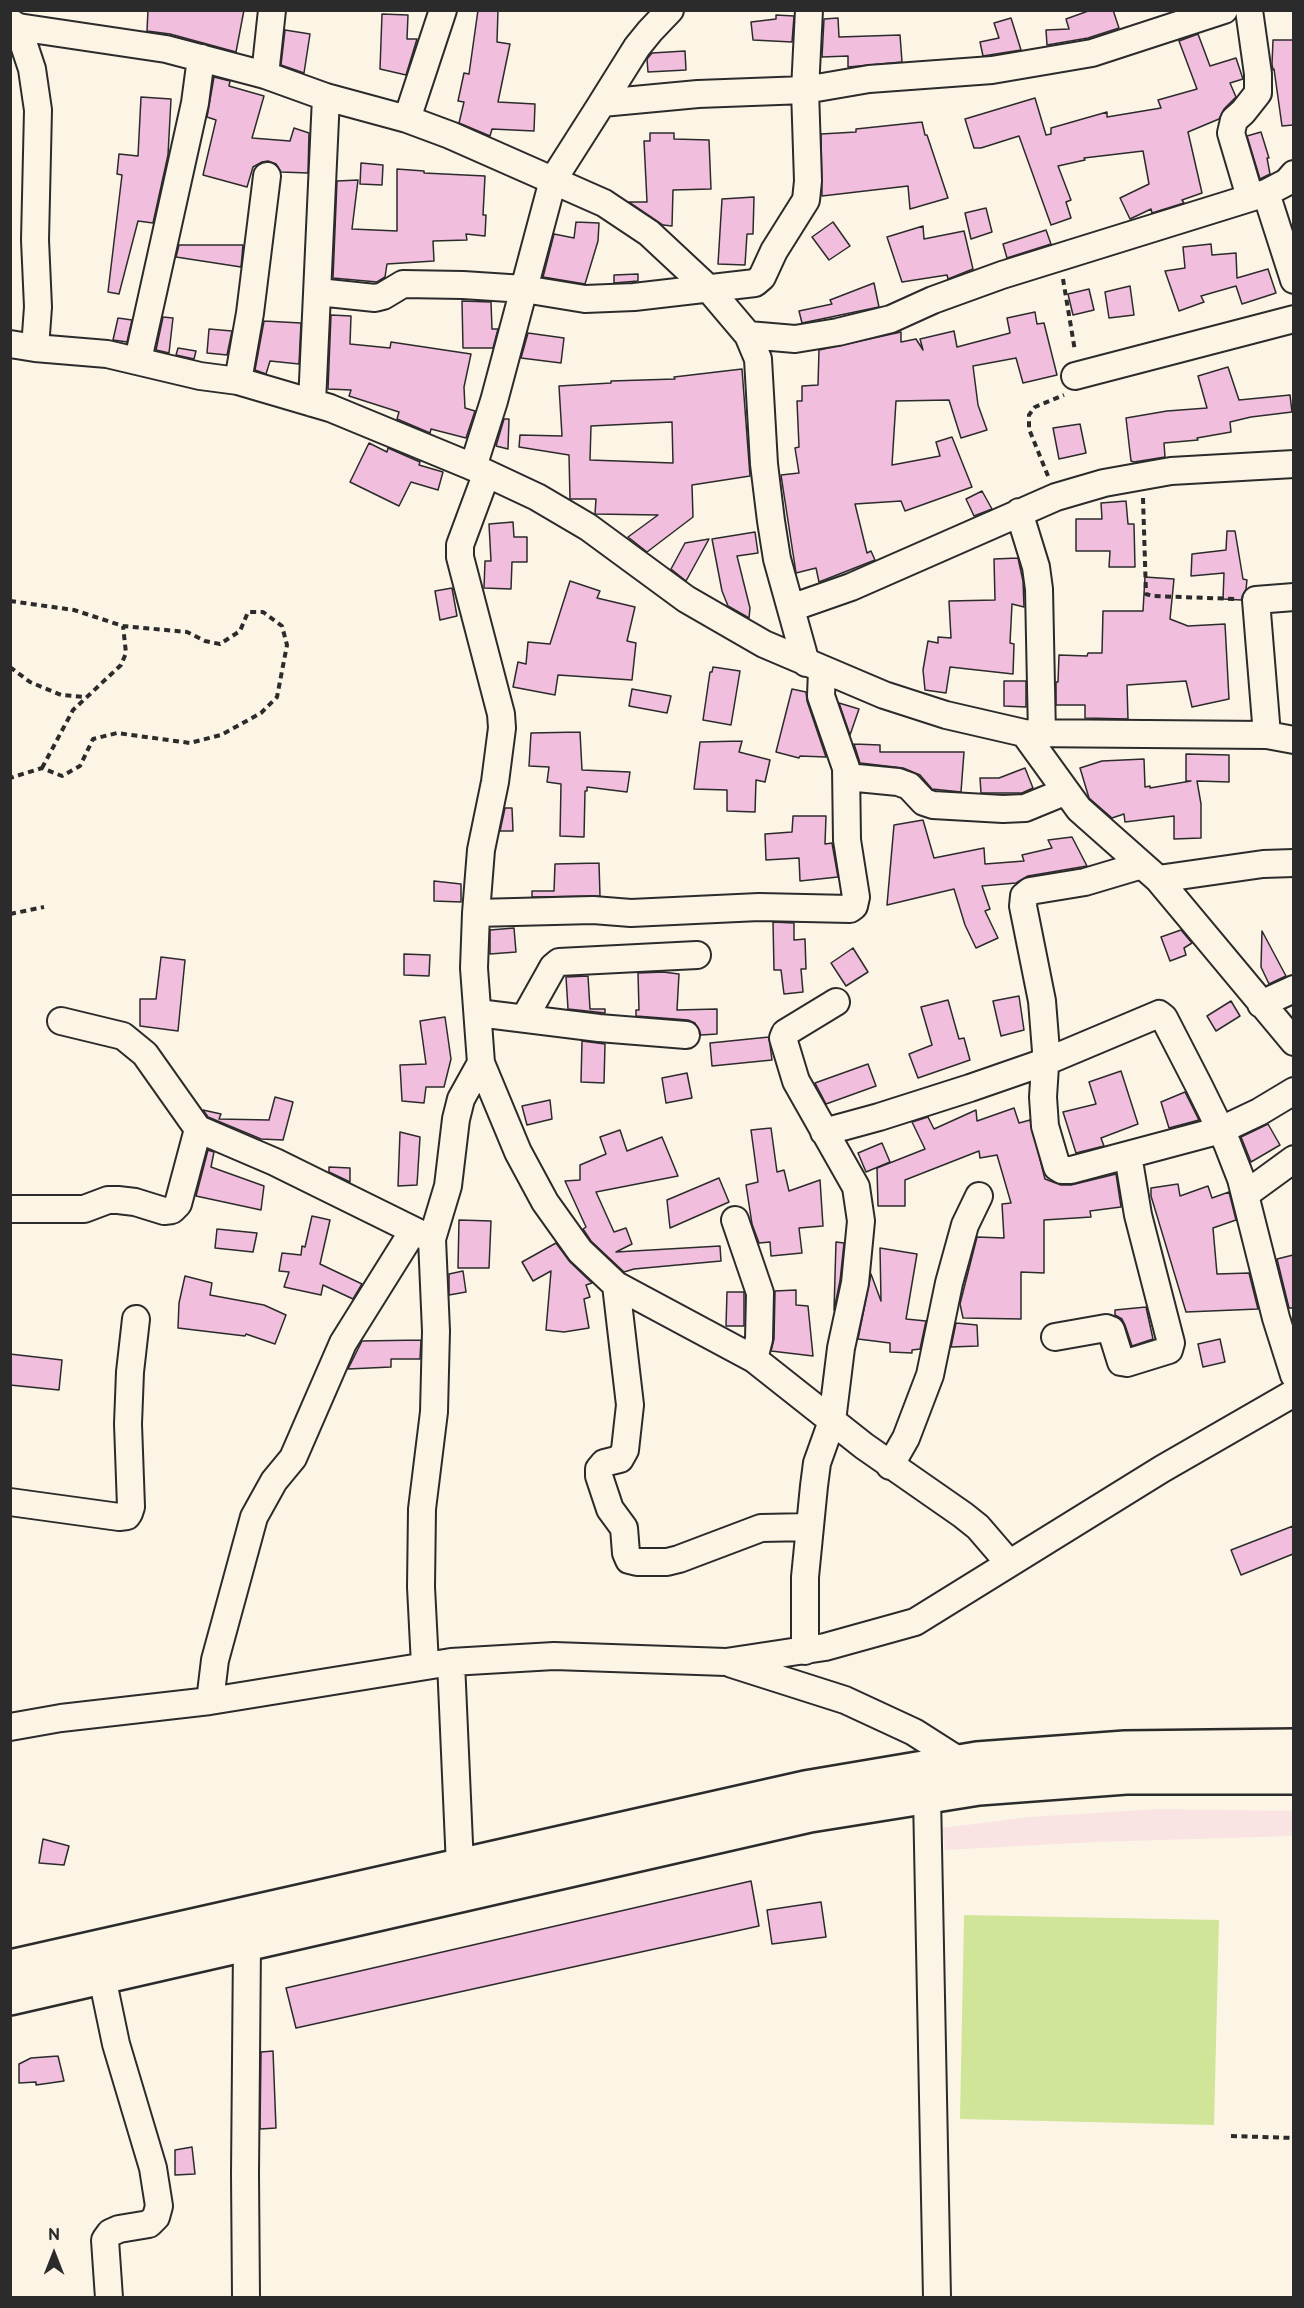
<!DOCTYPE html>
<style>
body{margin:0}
#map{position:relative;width:1304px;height:2308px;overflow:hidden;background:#fcf5e5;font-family:"Balsamiq Sans",sans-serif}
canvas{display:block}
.frame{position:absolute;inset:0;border:12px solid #2b2b2b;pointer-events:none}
.north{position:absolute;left:24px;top:2224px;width:60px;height:60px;-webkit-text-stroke:4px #fcf5e5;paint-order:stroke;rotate:0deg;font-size:16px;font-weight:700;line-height:24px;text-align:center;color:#2b2b2b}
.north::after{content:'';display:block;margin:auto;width:21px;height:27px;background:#2b2b2b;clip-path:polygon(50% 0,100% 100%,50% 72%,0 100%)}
</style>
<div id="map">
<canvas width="1304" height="2308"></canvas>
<div class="frame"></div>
<div class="north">N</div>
</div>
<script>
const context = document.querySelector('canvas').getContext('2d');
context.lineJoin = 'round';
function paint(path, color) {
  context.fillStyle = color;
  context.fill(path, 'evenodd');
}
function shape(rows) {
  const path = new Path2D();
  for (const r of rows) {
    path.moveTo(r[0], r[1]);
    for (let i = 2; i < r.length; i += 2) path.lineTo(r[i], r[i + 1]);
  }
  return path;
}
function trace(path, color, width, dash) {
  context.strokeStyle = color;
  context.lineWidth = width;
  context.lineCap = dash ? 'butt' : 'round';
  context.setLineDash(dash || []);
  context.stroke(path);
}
const built = shape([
 [1158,1809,1293,1811,1293,1836,1095,1842,945,1850,942,1828,1030,1817]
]);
const green = shape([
 [964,1915,1219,1920,1214,2125,960,2119]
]);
const building = shape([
 [148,10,244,10,236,52,170,34,147,31,148,10],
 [478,10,498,10,497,42,510,44,498,102,535,104,534,131,492,129,490,136,459,123,464,102,458,101,464,73,469,74,478,10],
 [1091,10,1113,10,1119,28,1088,38,1047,45,1046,30,1069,29,1066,19,1091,10],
 [382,14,408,15,407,39,417,39,406,75,380,69,382,14],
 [776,15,794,16,792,42,753,40,751,22,776,19,776,15],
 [838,18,839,37,900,35,902,62,848,67,848,56,822,57,824,19,838,18],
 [1011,18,1021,50,983,56,980,42,999,38,994,23,1011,18],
 [285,30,310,34,304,73,281,65,285,30],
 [1198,34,1210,66,1236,58,1243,79,1230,83,1236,97,1224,109,1219,119,1188,132,1202,193,1182,200,1184,203,1152,213,1151,209,1130,219,1120,198,1149,184,1143,151,1084,158,1085,160,1058,166,1071,200,1066,202,1071,218,1051,225,1019,136,981,148,974,148,965,119,1035,98,1046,135,1051,134,1051,128,1107,112,1107,117,1161,108,1158,100,1197,89,1179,41,1198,34],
 [1273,40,1293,40,1293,125,1282,126,1274,69,1273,70,1272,64,1273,40],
 [685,51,686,70,648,72,647,59,652,53,685,51],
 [214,77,230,81,229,86,264,96,252,138,290,141,294,128,309,133,308,173,281,172,276,164,268,161,262,162,253,167,247,187,203,175,216,120,207,117,214,77],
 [141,97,171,99,168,155,153,223,138,221,119,294,108,292,122,175,117,174,119,154,138,156,141,97],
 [922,122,925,135,927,135,948,198,910,209,908,186,822,196,821,134,856,132,856,129,922,122],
 [1261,132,1269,158,1267,158,1270,174,1260,179,1247,136,1261,132],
 [650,133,674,133,674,139,709,140,711,189,673,190,672,226,663,225,629,202,647,202,644,141,650,141,650,133],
 [361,163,383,165,382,185,360,184,361,163],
 [397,169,424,171,424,173,485,176,483,215,486,215,485,236,466,234,467,240,433,241,434,261,387,264,385,277,377,282,333,278,337,181,358,180,352,229,397,231,397,169],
 [754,197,753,234,747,234,745,265,718,264,722,199,754,197],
 [986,208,992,232,971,239,965,213,986,208],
 [576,222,599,223,598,241,585,284,543,277,554,234,574,238,576,222],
 [833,222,850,246,829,260,812,237,833,222],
 [923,226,924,239,964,231,973,269,948,279,947,275,902,282,887,237,923,226],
 [1046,230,1051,244,1007,258,1003,244,1046,230],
 [1211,244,1212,255,1236,253,1237,278,1268,269,1276,293,1242,304,1236,286,1201,296,1204,302,1179,311,1165,271,1185,268,1183,247,1211,244],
 [179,245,243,245,241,267,176,257,179,245],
 [638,274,638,281,614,283,614,275,638,274],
 [874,283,879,307,802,323,799,311,832,304,830,300,874,283],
 [1130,286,1134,315,1109,318,1105,292,1130,286],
 [1089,289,1094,310,1073,315,1068,294,1089,289],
 [462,301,491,302,492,329,498,329,493,348,463,348,462,301],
 [1035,312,1037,324,1044,323,1057,375,1023,383,1016,358,973,366,978,405,987,430,961,438,949,400,896,401,892,465,940,456,936,442,952,437,972,487,905,511,901,501,855,504,867,553,871,551,875,560,819,582,816,568,796,573,781,475,799,473,795,448,799,447,797,401,802,401,802,386,818,385,819,350,901,332,901,342,916,339,923,350,920,339,954,331,957,347,1010,333,1007,318,1035,312],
 [331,315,351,316,350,344,390,348,391,342,471,354,464,387,465,408,475,411,466,438,431,429,430,433,397,419,399,412,349,396,351,390,328,389,331,315],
 [163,317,173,318,169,353,156,350,163,317],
 [118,318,132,320,127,342,113,340,118,318],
 [264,321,301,323,299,364,270,361,266,374,255,370,264,321],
 [209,329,232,331,227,355,207,353,209,329],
 [528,333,564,338,561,363,521,358,528,333],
 [178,348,196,351,194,359,176,355,178,348],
 [1228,367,1239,400,1290,395,1292,412,1251,417,1230,422,1231,432,1197,438,1198,440,1164,443,1165,457,1134,462,1131,461,1126,418,1167,411,1207,408,1198,376,1228,367],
 [742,369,750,476,692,485,693,517,647,552,628,537,658,515,595,514,596,499,570,499,569,455,519,447,520,435,562,436,559,386,611,383,611,381,675,379,674,377,742,369],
 [672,422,673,463,590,460,591,426,672,422],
 [504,419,509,419,508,449,496,446,504,419],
 [1080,424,1086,453,1059,459,1053,428,1080,424],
 [369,443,387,452,388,448,420,462,419,465,443,472,438,490,411,482,399,506,350,482,369,443],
 [982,491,992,509,974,516,966,499,982,491],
 [1126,501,1128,524,1134,524,1135,567,1109,567,1110,551,1076,551,1076,519,1102,519,1101,503,1126,501],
 [513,522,514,537,527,537,527,562,512,562,511,589,484,588,485,561,491,561,489,524,513,522],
 [1227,531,1235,531,1243,579,1247,580,1246,589,1241,600,1223,599,1224,573,1191,576,1192,554,1226,550,1227,531],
 [755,532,758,553,737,556,750,608,749,618,728,606,722,591,712,539,755,532],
 [709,539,686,581,671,569,685,543,709,539],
 [1018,558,1023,581,1024,607,1012,604,1010,643,1014,644,1013,674,950,667,946,693,925,690,923,670,928,641,938,643,938,637,951,638,949,601,995,600,994,559,1018,558],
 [1145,577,1174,579,1170,619,1188,626,1225,624,1229,699,1192,707,1186,681,1127,685,1128,719,1085,718,1085,705,1056,705,1056,682,1058,682,1059,655,1087,656,1088,653,1102,653,1103,611,1143,611,1145,577],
 [570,581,600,591,597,598,635,607,627,641,636,643,632,680,558,675,555,695,513,687,518,662,526,664,528,642,550,644,570,581],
 [452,588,457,616,440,620,435,591,452,588],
 [713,667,740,671,731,725,703,720,710,672,712,672,713,667],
 [1004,681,1026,681,1026,707,1004,706,1004,681],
 [632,689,671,696,667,713,629,706,632,689],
 [792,689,806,692,807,701,826,757,800,756,799,758,776,752,792,689],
 [839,703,859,709,850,735,839,703],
 [580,732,582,770,630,772,627,792,587,787,587,791,585,791,584,837,560,836,561,784,547,782,549,767,529,766,531,733,580,732],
 [742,741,739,752,770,760,765,782,756,780,755,812,727,811,727,790,694,789,700,742,742,741],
 [854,744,880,745,880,752,964,752,961,792,932,789,920,775,903,768,860,763,854,744],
 [1186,754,1229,755,1229,782,1197,781,1201,804,1201,838,1174,839,1174,816,1125,822,1124,814,1112,818,1089,798,1080,768,1102,761,1144,759,1145,787,1150,786,1150,788,1191,781,1186,781,1186,754],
 [1025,768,1033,788,1022,793,981,793,980,778,999,778,1025,768],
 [505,808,512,808,513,831,500,831,505,808],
 [793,816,826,816,825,844,832,843,838,877,800,881,799,858,766,860,765,834,792,832,793,816],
 [923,820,934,858,984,848,985,864,1024,861,1022,855,1052,848,1048,840,1072,837,1087,866,1028,876,1016,883,982,886,990,909,985,911,998,938,976,948,965,925,954,889,887,905,894,825,923,820],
 [599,863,600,896,532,897,532,891,554,891,555,864,599,863],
 [434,881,461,884,461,902,434,901,434,881],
 [773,922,794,923,794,940,805,939,806,969,801,969,803,992,784,994,781,970,774,970,773,922],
 [514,928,516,952,490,954,490,930,514,928],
 [1181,930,1192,943,1184,948,1186,955,1170,961,1161,937,1181,930],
 [1262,931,1286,976,1269,984,1261,967,1262,931],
 [853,948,868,972,846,986,831,963,853,948],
 [404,954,430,955,429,976,404,975,404,954],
 [161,957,185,960,178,1031,140,1026,140,999,156,999,161,957],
 [663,972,679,974,677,1010,717,1009,717,1034,701,1035,695,1023,688,1020,636,1016,636,1010,639,1010,638,973,663,972],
 [588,976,590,1009,605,1009,605,1013,568,1009,566,977,588,976],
 [1019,996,1024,1030,1001,1036,993,1001,1019,996],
 [948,1000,959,1039,964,1038,970,1060,918,1078,909,1054,932,1045,921,1007,948,1000],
 [1231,1001,1240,1016,1216,1031,1207,1016,1231,1001],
 [445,1017,451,1059,444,1087,426,1087,424,1103,402,1101,400,1065,426,1064,420,1021,445,1017],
 [769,1037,772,1060,712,1066,710,1043,769,1037],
 [582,1041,605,1044,604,1083,581,1082,582,1041],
 [868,1064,876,1086,826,1104,815,1083,868,1064],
 [1121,1071,1138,1124,1101,1138,1104,1146,1076,1153,1063,1112,1096,1104,1089,1082,1121,1071],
 [687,1073,692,1098,666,1103,662,1078,687,1073],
 [1185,1092,1199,1120,1169,1128,1161,1102,1185,1092],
 [275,1097,293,1102,283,1140,261,1139,208,1117,203,1110,221,1114,219,1119,269,1120,275,1097],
 [550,1100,552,1119,527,1125,522,1106,550,1100],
 [1014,1108,1019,1123,1030,1120,1045,1179,1061,1185,1071,1185,1116,1174,1121,1207,1090,1211,1091,1217,1044,1220,1044,1273,1021,1272,1021,1319,963,1318,960,1304,977,1237,1004,1238,1002,1204,1011,1203,997,1155,980,1158,979,1151,905,1180,905,1206,878,1206,877,1168,925,1149,912,1122,928,1117,934,1129,976,1110,977,1121,1014,1108],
 [1268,1124,1280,1145,1251,1162,1241,1137,1268,1124],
 [771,1128,777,1172,784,1170,789,1191,820,1180,823,1226,799,1228,802,1253,771,1256,770,1242,759,1243,752,1224,746,1185,758,1182,751,1130,771,1128],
 [620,1130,627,1151,662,1137,678,1176,596,1192,614,1232,626,1228,632,1244,616,1252,720,1246,721,1261,634,1269,624,1272,591,1241,583,1229,586,1227,565,1181,580,1180,580,1165,606,1154,600,1137,620,1130],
 [400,1132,420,1137,417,1185,398,1186,400,1132],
 [882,1143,890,1162,866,1172,858,1153,882,1143],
 [208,1150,214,1152,211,1167,264,1186,261,1210,196,1196,208,1150],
 [329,1167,350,1168,350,1182,329,1172,329,1167],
 [719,1178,729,1202,670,1228,667,1200,719,1178],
 [1178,1184,1180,1196,1208,1186,1212,1198,1229,1192,1236,1220,1213,1228,1217,1274,1249,1273,1258,1309,1186,1312,1151,1196,1151,1188,1178,1184],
 [312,1216,330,1220,320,1264,362,1284,353,1299,323,1285,321,1295,284,1287,289,1272,279,1271,282,1253,301,1255,302,1246,305,1247,312,1216],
 [459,1220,491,1221,489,1268,458,1268,459,1220],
 [217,1229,257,1233,253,1252,215,1248,217,1229],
 [836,1242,844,1243,840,1281,834,1310,836,1242],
 [556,1243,570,1262,592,1283,586,1285,590,1297,584,1299,589,1328,564,1332,546,1330,551,1271,533,1281,522,1262,556,1243],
 [880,1248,917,1254,906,1319,926,1321,920,1349,912,1350,912,1353,890,1352,890,1343,858,1339,871,1274,881,1301,880,1248],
 [1293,1255,1293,1308,1289,1308,1277,1259,1293,1255],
 [463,1271,466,1292,449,1295,449,1274,463,1271],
 [185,1276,212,1283,210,1295,264,1305,286,1315,275,1344,246,1334,245,1336,178,1328,179,1303,185,1276],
 [796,1290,796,1305,808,1306,813,1356,771,1351,774,1339,775,1291,796,1290],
 [727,1292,744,1292,744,1326,726,1326,727,1292],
 [1146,1307,1153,1339,1132,1346,1125,1325,1122,1319,1115,1315,1115,1310,1146,1307],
 [956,1323,977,1325,978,1346,951,1347,956,1323],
 [1220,1339,1225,1362,1203,1367,1198,1344,1220,1339],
 [421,1340,420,1359,391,1359,391,1367,348,1369,362,1341,421,1340],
 [10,1354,62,1360,59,1390,10,1385,10,1354],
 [1293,1526,1293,1554,1241,1575,1231,1550,1293,1526],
 [43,1839,69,1846,64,1865,39,1863,43,1839],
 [751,1881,759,1926,296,2028,286,1988,751,1881],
 [821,1902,826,1937,772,1944,767,1910,821,1902],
 [273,2051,276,2128,260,2129,261,2052,273,2051],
 [58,2056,64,2081,36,2085,36,2082,19,2083,19,2064,31,2058,58,2056],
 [192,2147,195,2174,175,2175,175,2150,192,2147]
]);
const path = shape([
 [1063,279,1075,351],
 [1048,476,1029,429,1029,415,1035,407,1064,395],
 [1143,498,1146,594,1152,596,1235,599],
 [10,601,74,610,123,626,187,632,205,641,220,644,240,631,248,612,263,612,282,626,287,645,277,697,261,713,221,735,190,743,117,733,93,739,80,766,62,776,42,768,10,778],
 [10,667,30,682,61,695,86,697],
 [42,768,73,710,121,665,126,653,123,626],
 [10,914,44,907],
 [1231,2136,1294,2138]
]);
const street = shape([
 [1249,10,1258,74,1258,93,1243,112,1234,120,1231,133,1250,197],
 [10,22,18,27,166,49,265,75,326,97,407,119,450,135,604,203,649,233,709,289,748,335,758,359,764,464,771,521,777,559,806,663],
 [18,27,32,69,38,110,35,240,38,307,35,348],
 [265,75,272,10],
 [602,103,637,47,650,31,670,10],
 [407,119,443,10],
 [1266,193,1294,280],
 [318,292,375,298,383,296,403,284,463,285,524,289,585,299,634,297,755,283,762,277,774,251,806,200,808,181,805,90,809,10],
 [748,335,795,339,838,332,891,319,933,300,1002,275,1266,193,1287,182,1294,174],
 [10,344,35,348,107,354,200,376,238,381,330,408,473,467,537,497,588,527,686,599,764,644,884,695,946,715,1024,733,1079,809,1158,879,1294,1042],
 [138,360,195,103,201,58],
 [1075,376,1294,319],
 [238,381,250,313,267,176],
 [312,403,326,97],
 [473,467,494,401,553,180,602,103,698,94,805,90,869,79,992,70,1092,53,1224,10],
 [1019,512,1036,567,1039,589,1042,735],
 [791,608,851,587,1056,497,1104,483,1171,471,1294,464],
 [1024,733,1267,735,1294,740],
 [1267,735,1256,600,1294,597],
 [847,777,898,782,909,786,924,802,933,805,1003,809,1025,808,1064,792],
 [1142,865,1085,882,1030,891,1024,896,1023,906,1042,1001,1046,1051,1043,1097,1045,1126,1057,1167,1062,1170,1071,1170,1221,1130,1259,1112,1294,1091],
 [1158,879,1263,864,1294,863],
 [476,913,593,910,631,913,759,907,850,909,854,906,856,897,847,840,846,768,821,696,822,670],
 [1261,1004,1294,989],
 [478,1013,599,1028,686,1035],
 [525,1017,553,967,559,962,697,955],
 [61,1021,123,1036,145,1054,198,1129,275,1162,429,1238],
 [481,1063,518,1152,545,1202,580,1251,616,1285,754,1359,864,1446,963,1515,978,1527,1009,1563],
 [824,1132,879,1117,970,1088,1045,1062,1159,1014,1164,1018,1199,1086,1227,1143,1241,1179,1276,1318,1294,1375],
 [1246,1194,1294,1159],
 [10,1209,84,1209,108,1200,118,1200,135,1202,164,1211,172,1210,178,1204,198,1129],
 [735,1220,760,1293,759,1339,754,1359],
 [616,1285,630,1405,625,1450,620,1459,604,1463,599,1469,599,1476,610,1509,624,1528,626,1553,629,1560,637,1562,667,1562,679,1559,761,1528,809,1527],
 [1055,1337,1106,1328,1111,1330,1121,1362,1127,1363,1169,1350,1171,1343,1138,1215,1128,1155],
 [890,1466,906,1438,930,1375,949,1283,965,1225,979,1196],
 [10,1502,119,1517,127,1516,129,1513,131,1507,128,1424,130,1372,136,1319],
 [805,1651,805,1577,814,1486,817,1463,832,1421,841,1348,855,1283,861,1221,856,1187,796,1081,783,1038,785,1033,836,1002],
 [451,1662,460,1866],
 [732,1664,845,1700,914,1732,961,1762],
 [425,1665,421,1587,422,1509,434,1412,436,1331,432,1239,448,1186,456,1119,461,1099,481,1063,474,968,476,913,481,850,495,782,502,728,501,714,460,557,460,545,486,475],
 [210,1701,215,1660,254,1517,274,1481,293,1458,343,1343,413,1231],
 [10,1727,61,1718,210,1701,451,1662,554,1656,726,1662,825,1647,915,1622,1162,1469,1294,1393],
 [927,1796,937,2298],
 [102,1977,116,2044,153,2168,159,2206,156,2217,149,2224,119,2229,110,2233,105,2240,109,2298],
 [246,2298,245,2174,247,1945]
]);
const secondary = shape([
 [10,1967,805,1788,977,1759,1125,1748,1294,1746],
 [10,1998,810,1815,979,1788,1126,1777,1294,1777]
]);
paint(built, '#f9e4e3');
paint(green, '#d1e599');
paint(building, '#f1bedd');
trace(building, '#2b2b2b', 1.5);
trace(street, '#2b2b2b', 30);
trace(secondary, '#2b2b2b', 38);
trace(path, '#2b2b2b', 4, [6, 4.5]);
trace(street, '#fcf5e5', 26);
trace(secondary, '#fcf5e5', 33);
</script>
